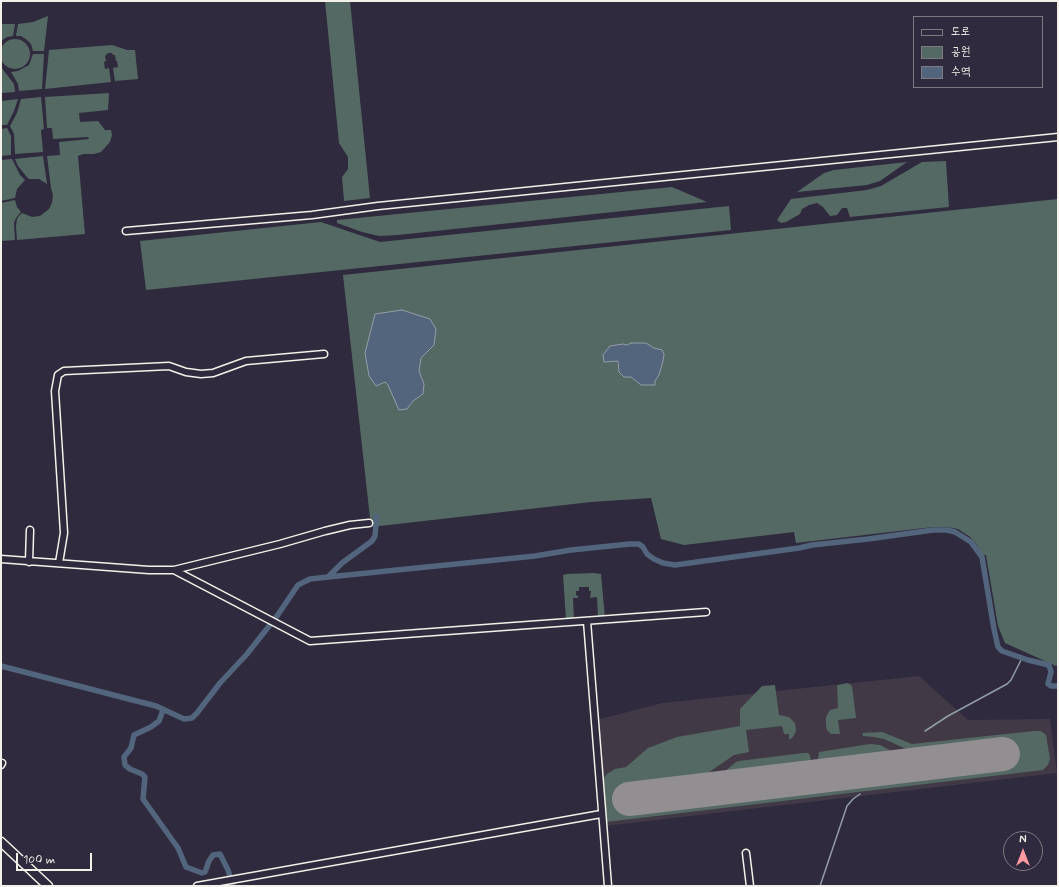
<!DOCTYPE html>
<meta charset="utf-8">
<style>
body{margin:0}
#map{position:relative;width:1059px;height:887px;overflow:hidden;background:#2f2a3d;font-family:Mynerve,"Poor Story",sans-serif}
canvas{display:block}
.frame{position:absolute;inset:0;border:2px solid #f4f1e8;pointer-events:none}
.legend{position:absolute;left:913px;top:16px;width:130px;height:72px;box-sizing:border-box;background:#2f2a3d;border:1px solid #7e7a81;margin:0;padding:5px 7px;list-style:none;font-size:12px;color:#f4f1e8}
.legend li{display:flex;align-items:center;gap:8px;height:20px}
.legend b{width:20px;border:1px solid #7e7a81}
.north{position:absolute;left:1003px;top:831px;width:40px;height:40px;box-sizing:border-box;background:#2f2a3d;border:1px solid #7e7a81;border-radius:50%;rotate:0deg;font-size:11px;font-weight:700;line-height:16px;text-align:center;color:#f4f1e8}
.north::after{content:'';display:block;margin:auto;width:14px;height:18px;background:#ff9aa2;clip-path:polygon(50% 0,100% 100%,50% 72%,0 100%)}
.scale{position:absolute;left:16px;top:853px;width:76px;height:18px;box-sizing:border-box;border:2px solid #f4f1e8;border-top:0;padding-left:5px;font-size:12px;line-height:14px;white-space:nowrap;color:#f4f1e8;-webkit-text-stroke:3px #2f2a3d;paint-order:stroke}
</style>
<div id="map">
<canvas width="1059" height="887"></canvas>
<div class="frame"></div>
<ul class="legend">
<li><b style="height:5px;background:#2f2a3d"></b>도로</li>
<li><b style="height:11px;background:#546963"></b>공원</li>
<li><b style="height:11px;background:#52657d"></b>수역</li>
</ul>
<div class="north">N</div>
<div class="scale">100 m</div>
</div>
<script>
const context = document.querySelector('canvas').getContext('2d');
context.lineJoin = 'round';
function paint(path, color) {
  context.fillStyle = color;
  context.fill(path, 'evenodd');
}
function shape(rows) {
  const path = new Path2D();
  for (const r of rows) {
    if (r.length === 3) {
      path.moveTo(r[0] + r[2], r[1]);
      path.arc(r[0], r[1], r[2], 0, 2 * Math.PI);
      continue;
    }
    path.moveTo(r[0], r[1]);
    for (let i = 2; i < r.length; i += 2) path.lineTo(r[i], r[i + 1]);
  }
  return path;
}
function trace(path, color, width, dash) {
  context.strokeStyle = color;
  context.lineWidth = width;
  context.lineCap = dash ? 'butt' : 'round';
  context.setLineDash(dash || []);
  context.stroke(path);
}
const built = shape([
 [919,676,968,720,1050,719,1057,773,605,826,597,720,662,703]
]);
const green = shape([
 [325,1,350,1,370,198,344,201,342,177,348,169,348,157,339,143],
 [48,16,44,51,33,51,31,44,27,40,21,36,16,36,18,24,33,22],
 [1,24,15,24,13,36,7,37,1,41],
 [15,54,15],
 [112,45,127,50,135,50,138,79,115,81,113,68,118,67,117,61,116,61,115,55,113,55,112,53,108,53,105,56,106,61,104,62,105,69,109,68,111,82,45,89,49,50],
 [33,54,44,54,42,89,19,91,18,84,11,72,18,71,29,65],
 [1,67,14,84,15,92,1,93],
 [109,93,108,110,79,113,80,122,98,121,105,130,111,130,112,135,110,142,101,152,94,154,83,154,78,156,85,234,17,240,16,226,17,219,19,216,22,213,32,217,40,216,49,209,52,203,53,195,51,188,47,156,60,155,59,142,89,139,88,137,53,139,52,128,47,128,45,97],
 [41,97,44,129,41,130,43,152,15,154,14,134,10,126,17,113,21,99],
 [18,99,14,111,7,125,1,125,1,101],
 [7,128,11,136,11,155,1,156,1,129],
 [43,156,47,184,39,179,29,179,26,176,18,166,15,159],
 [12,159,20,175,25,180,17,189,15,198,1,201,1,160],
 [946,161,949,207,850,217,847,208,842,208,837,215,830,216,823,207,817,203,809,205,802,209,800,214,786,222,781,223,777,220,791,199,867,190,881,186,922,162],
 [907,162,880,181,867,185,797,192,824,173,834,170],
 [672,187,707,202,398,235,379,236,362,232,337,223,337,220],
 [1058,199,1058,664,1056,666,1005,643,998,626,986,555,982,555,977,545,970,537,958,529,947,527,933,527,796,543,794,532,684,545,661,539,651,498,591,502,371,527,343,275],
 [15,200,17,207,21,212,16,218,14,223,15,240,1,241,1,203],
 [729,206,731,230,146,290,140,241,321,222,380,242],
 [594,573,601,574,605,618,598,618,597,597,590,598,591,591,589,591,589,587,579,587,579,591,576,591,576,595,578,596,578,598,573,598,574,620,566,620,563,575,567,574],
 [848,683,852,686,856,718,838,720,840,734,831,734,827,730,826,725,826,717,830,710,838,708,837,686,838,685],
 [775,685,779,715,789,717,795,723,796,731,793,737,789,740,789,734,784,734,782,726,746,730,749,752,734,755,692,784,626,791,628,807,1007,763,1005,746,922,756,884,739,874,737,863,736,862,733,882,732,912,744,1034,731,1041,731,1046,735,1050,759,1048,765,1043,770,606,822,603,779,607,774,615,769,626,767,648,748,656,745,677,737,740,726,740,709,762,686],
 [870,744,880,745,897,754,898,758,896,759,823,768,820,766,818,760,819,752],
 [803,753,808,753,810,755,811,765,811,768,808,770,721,781,719,780,718,777,736,762,739,761]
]);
const water = shape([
 [402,310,430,319,436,329,434,345,421,358,419,371,424,384,423,394,413,401,407,409,399,410,388,385,385,382,376,386,369,376,365,353,375,314,402,310],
 [631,343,646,343,654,348,662,350,664,354,663,361,659,375,655,381,655,385,641,385,631,377,624,377,619,372,618,361,604,362,603,355,610,346,623,344,627,345,631,343]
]);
const stream = shape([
 [925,731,948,716,1007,684,1011,680,1022,658],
 [820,886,847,806,853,799,860,794]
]);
const canal = shape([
 [328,577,535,556,571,550,630,544,639,544,643,547,647,554,654,559,663,563,675,565,799,548,812,545,868,539,933,530,947,530,955,532,971,542,982,557,994,629,998,647,1002,651,1028,660,1049,665,1051,672,1048,684,1051,686,1058,686],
 [1,666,156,706,184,719,192,718,197,713,220,683,247,654,277,616,298,585,310,579,328,577,342,563,372,541,375,536,376,525,376,516],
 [163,710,159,721,151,727,134,735,131,748,124,757,125,765,130,769,142,774,145,777,143,799,178,848,186,867,202,873,205,872,209,861,213,855,220,854,228,870,233,886]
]);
const runway = shape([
 [629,799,1003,754]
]);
const street = shape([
 [126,231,312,215,378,206,1058,137],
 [1,559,149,570,174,570,280,544,325,531,350,525,369,523],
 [29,562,30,530],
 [59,563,64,533,55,391,58,375,64,371,169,366,186,372,201,374,213,373,246,361,324,354],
 [174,570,310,641,706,612],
 [587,621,608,886],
 [1,765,2,763],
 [746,853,750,886],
 [197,886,601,814]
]);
const secondary = shape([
 [1,842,48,886]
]);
paint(built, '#423947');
paint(green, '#546963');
paint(water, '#52657d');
trace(water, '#939da8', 1);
trace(stream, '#939da8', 1.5);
trace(canal, '#52657d', 5.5);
trace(runway, '#928e92', 34);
trace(street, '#f4f1e8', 9);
trace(secondary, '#f4f1e8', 11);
trace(street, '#2f2a3d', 6);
trace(secondary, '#2f2a3d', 8);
</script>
